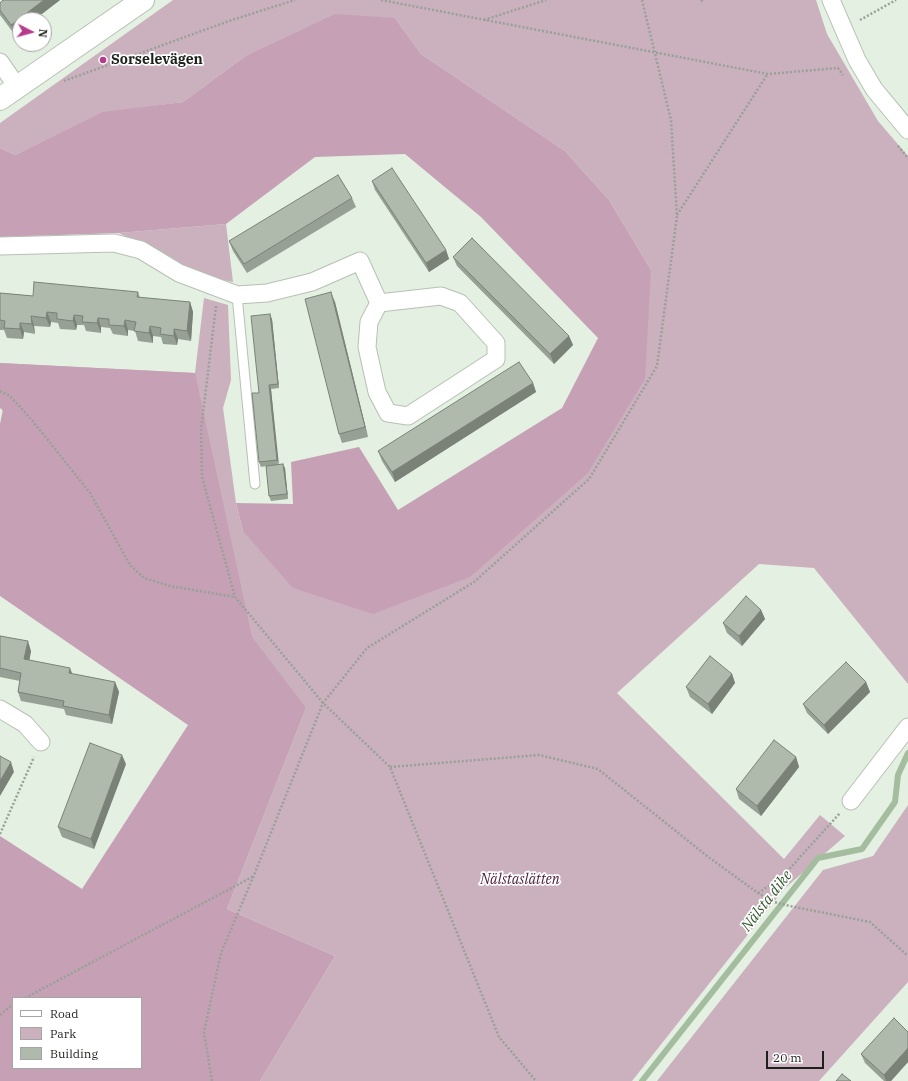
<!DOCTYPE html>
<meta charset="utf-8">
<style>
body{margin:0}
#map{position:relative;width:908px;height:1081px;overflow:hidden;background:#e4f0e1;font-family:"IBM Plex Serif",serif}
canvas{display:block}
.legend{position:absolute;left:12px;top:997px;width:130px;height:72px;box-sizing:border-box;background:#fff;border:1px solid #a5a6a4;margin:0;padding:5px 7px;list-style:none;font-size:12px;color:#1d211c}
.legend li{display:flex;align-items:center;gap:8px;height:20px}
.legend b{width:20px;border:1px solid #a5a6a4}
.north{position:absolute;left:12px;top:12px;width:40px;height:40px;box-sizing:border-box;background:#fff;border:1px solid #a5a6a4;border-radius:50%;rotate:96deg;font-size:11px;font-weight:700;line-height:16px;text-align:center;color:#1d211c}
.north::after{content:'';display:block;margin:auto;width:14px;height:18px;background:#b73b8b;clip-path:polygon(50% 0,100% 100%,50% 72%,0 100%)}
.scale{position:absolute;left:766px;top:1051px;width:58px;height:18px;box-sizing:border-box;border:2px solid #1d211c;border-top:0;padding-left:5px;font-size:12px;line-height:14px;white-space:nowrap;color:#1d211c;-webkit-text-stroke:3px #fff;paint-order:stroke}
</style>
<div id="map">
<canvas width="908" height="1081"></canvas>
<ul class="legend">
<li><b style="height:5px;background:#fff"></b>Road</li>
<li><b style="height:11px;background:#cbb0be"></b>Park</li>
<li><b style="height:11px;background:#afbaac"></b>Building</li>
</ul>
<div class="north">N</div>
<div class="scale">20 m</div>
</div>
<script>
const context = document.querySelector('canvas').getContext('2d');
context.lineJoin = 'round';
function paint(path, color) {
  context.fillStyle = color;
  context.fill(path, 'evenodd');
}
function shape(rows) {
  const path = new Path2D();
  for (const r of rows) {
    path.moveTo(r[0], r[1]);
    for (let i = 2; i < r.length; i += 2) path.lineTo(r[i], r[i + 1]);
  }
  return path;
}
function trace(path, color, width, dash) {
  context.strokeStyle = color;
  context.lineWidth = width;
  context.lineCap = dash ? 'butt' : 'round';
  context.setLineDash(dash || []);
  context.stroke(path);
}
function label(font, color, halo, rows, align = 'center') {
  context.font = font + ' "IBM Plex Serif",serif';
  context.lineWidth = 3.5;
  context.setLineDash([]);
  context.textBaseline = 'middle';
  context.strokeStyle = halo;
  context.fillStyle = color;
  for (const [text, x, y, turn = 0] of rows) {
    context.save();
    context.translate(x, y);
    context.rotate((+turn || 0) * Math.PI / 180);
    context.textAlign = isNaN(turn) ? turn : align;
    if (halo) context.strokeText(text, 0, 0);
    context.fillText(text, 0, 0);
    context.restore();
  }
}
const green = shape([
 [173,0,816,0,827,34,878,121,908,156,908,684,814,568,759,564,617,693,784,859,820,815,845,836,784,889,632,1081,260,1081,335,956,227,909,306,708,0,408,0,363,195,373,204,298,228,305,231,380,223,408,236,503,243,531,470,577,651,270,609,200,565,151,421,54,395,18,244,57,183,102,103,113,15,155,0,148,0,123],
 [226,224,233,282,213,278,167,258,119,233],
 [908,798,908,982,819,1081,657,1081,823,870,873,856,908,805]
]);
const forest = shape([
 [335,14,395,18,421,54,565,151,609,200,651,270,645,379,588,473,470,577,373,614,293,588,243,531,236,503,293,504,291,462,359,447,398,510,562,408,598,338,481,217,405,154,315,157,226,224,119,233,0,237,0,148,15,155,103,112,183,102,244,57],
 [0,363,195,373,252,637,306,708,227,909,335,956,260,1081,0,1081,0,836,82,889,188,725,0,596,0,424,3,409,0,408],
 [13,998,141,998,141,1068,13,1068]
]);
const stream = shape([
 [642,1081,818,858,862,849,895,802,898,775,908,753]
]);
const path = shape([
 [381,0,768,74,838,68,843,75],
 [701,0,704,2],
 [484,20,546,0],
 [860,20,896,0],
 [64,81,229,21,295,0],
 [898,146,908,158],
 [677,215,767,75],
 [216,306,201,430,202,477,235,597,323,703,390,767,499,1037,536,1081],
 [0,391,10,396,31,419,90,493,130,565,144,578,170,586,235,597],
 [390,767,539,755,598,769,707,856,758,893,774,902,790,906,870,922,908,956],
 [0,834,34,757],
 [758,893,782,877,840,813],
 [25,998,254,876],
 [0,1015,13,1004],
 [212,1081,204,1032,221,953,254,875,323,703,367,648,474,582,589,479,657,366,677,216,671,120,642,0]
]);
const lane = shape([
 [237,295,255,484]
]);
const street = shape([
 [831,0,857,60,874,89,908,130],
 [0,62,18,88],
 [0,246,114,243,141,250,179,273,237,295,267,293,312,282,360,261,379,303,369,322,367,347,377,392,388,413,408,416,496,359,496,343,460,303,441,296,379,303],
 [0,709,25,724,41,742],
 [851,801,908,727]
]);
const secondary = shape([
 [0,99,143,0]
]);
const wall = shape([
 [60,0,34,20,20,20,20,31,15,35,0,15,0,3],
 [372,181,446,250,449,259,429,272,375,190],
 [352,198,356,207,247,273,233,251,229,241],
 [453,257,569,336,573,345,554,364,457,266],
 [138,292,140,298,190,302,193,312,191,341,178,339,177,345,163,344,161,337,153,336,153,343,138,341,135,331,128,330,128,336,113,334,110,328,101,327,101,333,86,331,84,325,77,325,76,330,60,329,58,323,51,322,50,327,34,326,35,334,24,332,23,339,7,338,4,330,0,330,0,293,33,296],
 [335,302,368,437,342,443,339,434],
 [272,319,279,388,271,389,278,464,285,468,288,499,271,501,269,496,266,466,261,467,259,462,259,393],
 [533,383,536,392,395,482,382,461,378,451],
 [761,610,765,619,742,646,727,633,723,623],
 [0,636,31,651,29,660,72,674,115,682,119,692,112,724,66,715,64,709,21,701,18,692,20,681,0,677],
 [732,674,735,683,712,714,690,697,686,687],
 [866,682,870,692,828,734,807,713,803,704],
 [796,757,799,767,761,816,739,799,736,789],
 [126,764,94,849,62,837,58,827],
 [861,1054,908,1062,891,1081,884,1081,865,1063]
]);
const shadedWall = shape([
 [44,0,60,0,34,20,20,20,20,31,15,35,11,25],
 [446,250,449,259,429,272,426,263],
 [331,292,335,302,368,437,365,427],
 [190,302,193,312,191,341,187,331],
 [47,312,51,322,50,327,46,318],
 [270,314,272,319,279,388,278,384],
 [74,315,77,325,76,330,73,321],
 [31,316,34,326,35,334,32,324],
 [98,318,101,327,101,333,97,323],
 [125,320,128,330,128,336,124,326],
 [20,323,24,332,23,339,20,329],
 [150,326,153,336,153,343,149,333],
 [174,329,178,339,177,345,174,336],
 [569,336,573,345,554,364,550,354],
 [533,383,536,392,395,482,392,472],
 [269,385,271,389,279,465,277,460],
 [283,464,285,468,288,499,287,494],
 [761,610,765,619,742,646,739,636],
 [28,641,31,651,28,669,24,659],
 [70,668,74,678,69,673],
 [732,674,735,683,712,714,708,704],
 [115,682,119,692,112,724,109,715],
 [866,682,870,692,828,734,824,725],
 [122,755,126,764,94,849,91,839],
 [796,757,799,767,761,816,757,806],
 [11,762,14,772,0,796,0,781],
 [908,1048,908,1062,891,1081,886,1081,884,1075]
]);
const building = shape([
 [3,0,44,0,11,25,0,10,0,3,3,0],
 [392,168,446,250,426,263,372,181,392,168],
 [338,175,352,198,244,264,229,241,338,175],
 [472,238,569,336,550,354,453,257,472,238],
 [34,282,138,292,137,297,190,302,187,331,174,329,174,336,160,334,161,328,150,326,149,333,134,331,136,322,125,320,124,326,109,325,109,319,98,318,97,323,82,322,83,316,74,315,73,321,57,319,57,313,47,312,46,318,31,316,32,324,20,323,20,329,4,328,5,321,0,320,0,293,33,296,34,282],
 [331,292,365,427,339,434,305,299,331,292],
 [270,314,278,384,269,385,277,460,259,462,252,393,259,393,251,316,270,314],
 [519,362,533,383,392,472,378,451,519,362],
 [283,464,287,494,269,496,266,466,283,464],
 [746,596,761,610,739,636,723,623,746,596],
 [0,636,28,641,24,659,70,668,69,673,115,682,109,715,63,706,64,701,18,692,21,673,0,668,0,636],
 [710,656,732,674,708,704,686,687,710,656],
 [846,662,866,682,824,725,803,704,846,662],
 [774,740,796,757,757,806,736,789,774,740],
 [90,743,122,755,91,839,58,827,90,743],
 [0,756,11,762,0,781,0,756],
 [894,1018,908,1032,908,1048,884,1075,861,1054,894,1018],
 [842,1074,851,1081,836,1081,842,1074]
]);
const markers = [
 [103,60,4,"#b73b8b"]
];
const poiNames = [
 ["Sorselevägen",111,60]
];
const parkNames = [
 ["Nälstaslätten",520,880]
];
const waterNames = [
 ["Nälsta dike",767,901,-52]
];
paint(green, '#cbb0be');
paint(forest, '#c6a1b5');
trace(stream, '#a4bd9f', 6);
trace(lane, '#b6c1b3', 11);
trace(street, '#b6c1b3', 19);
trace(secondary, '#b6c1b3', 24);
trace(path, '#98a196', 2.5, [2, 2]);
trace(lane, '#fff', 9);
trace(street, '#fff', 17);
trace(secondary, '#fff', 22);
paint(wall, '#96a094');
paint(shadedWall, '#7a8278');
paint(building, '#afbaac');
trace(building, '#7a8278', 1);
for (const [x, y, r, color] of markers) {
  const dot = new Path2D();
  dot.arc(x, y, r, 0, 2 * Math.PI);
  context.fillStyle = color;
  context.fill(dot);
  trace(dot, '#fff', 1.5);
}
label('bold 14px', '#1d211c', '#fff', poiNames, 'left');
label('italic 14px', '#4a1b38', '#fff', parkNames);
label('italic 15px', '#33582d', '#fff', waterNames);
</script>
